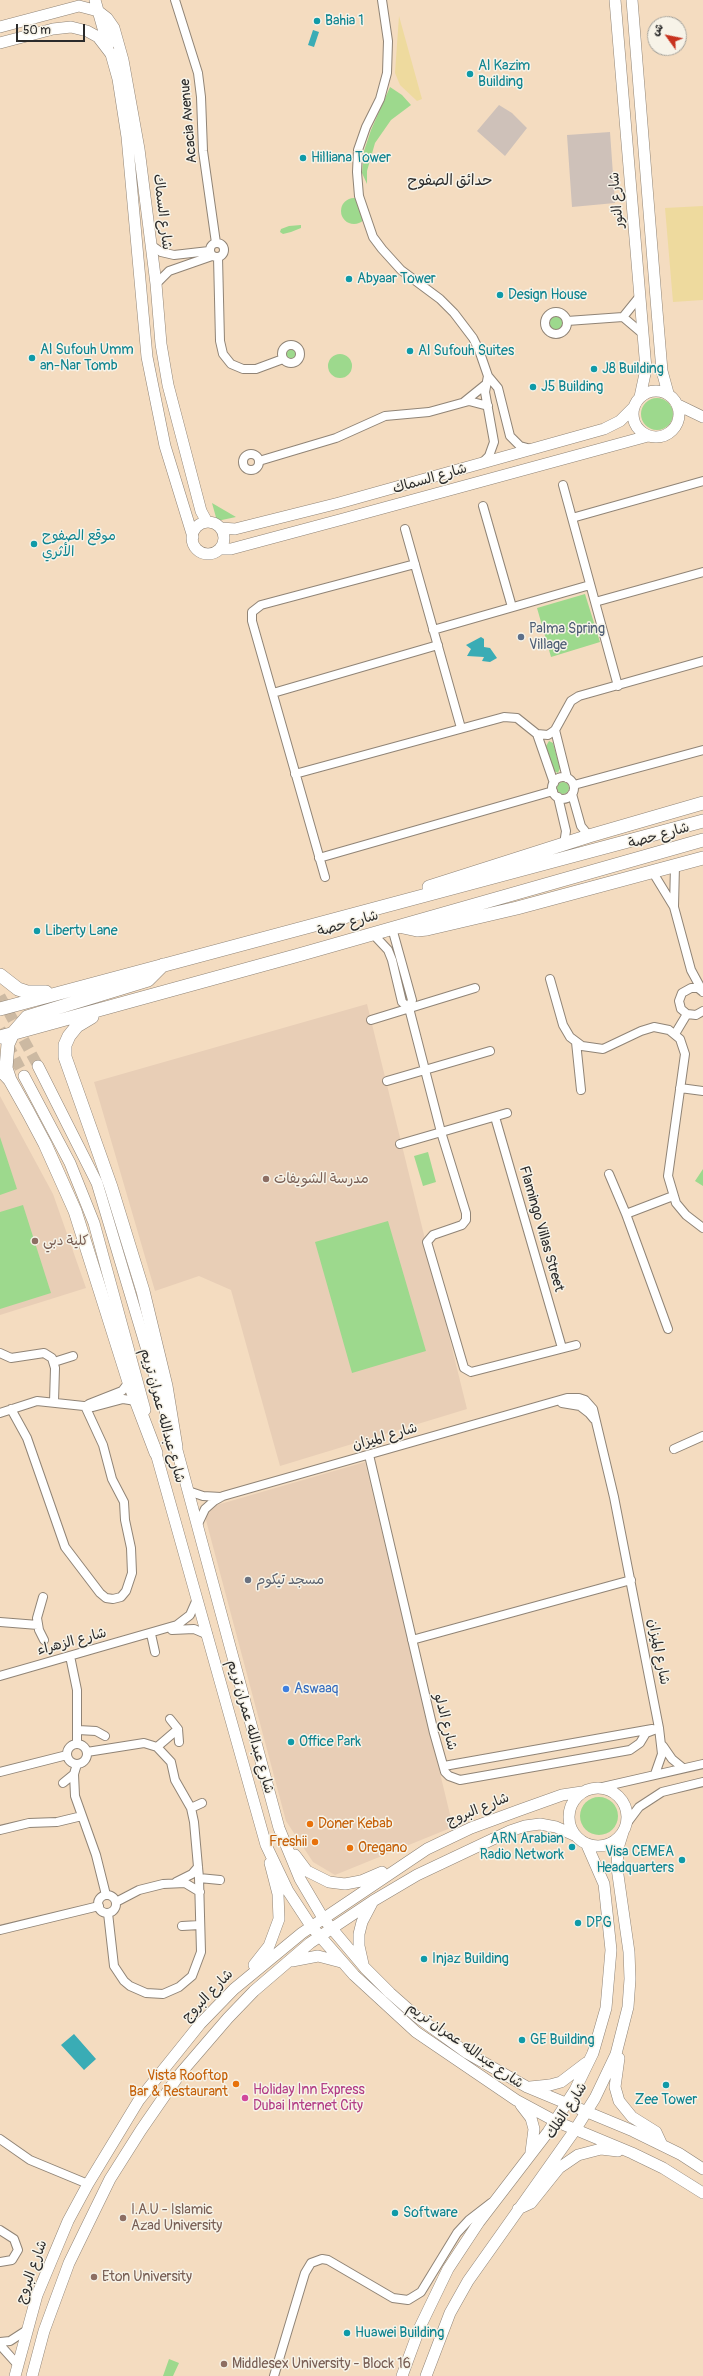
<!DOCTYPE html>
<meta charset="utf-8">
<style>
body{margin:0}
#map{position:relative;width:703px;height:2376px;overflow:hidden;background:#f4dcc0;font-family:Pangolin,"Playpen Sans Arabic",sans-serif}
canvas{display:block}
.north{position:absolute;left:647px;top:16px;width:40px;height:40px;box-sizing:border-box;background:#f7f3e8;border:1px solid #a5a39c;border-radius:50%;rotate:303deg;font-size:11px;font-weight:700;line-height:16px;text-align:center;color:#2b2b2b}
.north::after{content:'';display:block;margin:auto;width:14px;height:18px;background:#c8321e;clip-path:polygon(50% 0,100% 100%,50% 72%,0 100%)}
.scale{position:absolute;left:16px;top:24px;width:69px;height:18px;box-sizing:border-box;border:2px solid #2b2b2b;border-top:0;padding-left:5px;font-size:12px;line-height:14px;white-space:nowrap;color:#2b2b2b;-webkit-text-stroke:3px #f7f3e8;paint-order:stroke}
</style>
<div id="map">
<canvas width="703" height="2376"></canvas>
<div class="north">ش</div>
<div class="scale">50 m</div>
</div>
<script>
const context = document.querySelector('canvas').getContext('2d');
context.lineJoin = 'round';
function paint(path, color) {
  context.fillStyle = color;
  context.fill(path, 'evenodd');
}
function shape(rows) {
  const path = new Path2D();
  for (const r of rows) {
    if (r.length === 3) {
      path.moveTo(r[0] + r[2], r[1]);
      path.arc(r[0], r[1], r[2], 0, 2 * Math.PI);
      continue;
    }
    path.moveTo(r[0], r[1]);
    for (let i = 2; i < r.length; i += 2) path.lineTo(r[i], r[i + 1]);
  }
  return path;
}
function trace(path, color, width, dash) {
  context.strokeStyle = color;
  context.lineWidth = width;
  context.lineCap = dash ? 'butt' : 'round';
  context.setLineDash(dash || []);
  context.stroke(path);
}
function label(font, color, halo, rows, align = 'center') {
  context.font = font + ' Pangolin,"Playpen Sans Arabic",sans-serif';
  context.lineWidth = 3;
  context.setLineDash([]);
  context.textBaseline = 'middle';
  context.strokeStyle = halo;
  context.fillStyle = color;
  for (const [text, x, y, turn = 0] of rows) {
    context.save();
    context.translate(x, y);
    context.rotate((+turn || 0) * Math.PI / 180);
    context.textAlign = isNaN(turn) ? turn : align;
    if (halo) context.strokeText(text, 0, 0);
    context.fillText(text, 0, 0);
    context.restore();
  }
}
const built = shape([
 [367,1004,467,1409,280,1466,231,1290,199,1276,155,1291,94,1082],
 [0,1096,53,1194,86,1288,0,1315],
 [365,1462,453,1827,335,1875,313,1862,286,1821,203,1509]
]);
const industrial = shape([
 [499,105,512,113,527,128,505,156,477,131],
 [610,132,615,203,572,207,567,135]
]);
const green = shape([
 [390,87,402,95,411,105,391,120,375,143,367,171,367,184,362,173,364,151,371,130],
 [354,211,13],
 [301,225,301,228,291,232,283,234,280,232,281,229,289,226],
 [555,322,8],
 [291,354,5.5],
 [340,366,12],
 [657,414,16],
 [212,503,236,517,217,521],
 [585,594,600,642,551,657,537,608],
 [549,741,553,743,560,768,558,773,554,771,546,746],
 [563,788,6],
 [0,1137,17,1189,0,1195],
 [428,1152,436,1182,423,1186,414,1156],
 [703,1169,703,1186,695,1181],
 [23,1205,51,1293,0,1309,0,1212],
 [388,1221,426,1351,352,1373,315,1242],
 [599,1816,19],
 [169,2359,179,2363,173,2376,163,2376]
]);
const sand = shape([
 [399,16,422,99,417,101,400,85,395,73],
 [703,206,703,300,673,302,665,208]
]);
const water = shape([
 [313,30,319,32,314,47,308,45],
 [481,637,484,639,484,647,490,648,497,658,490,662,482,661,484,657,467,656,471,649,466,645],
 [74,2034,96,2059,84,2070,61,2045]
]);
const secondaryTunnel = shape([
 [0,996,38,1066],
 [0,1029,24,1076]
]);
const street = shape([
 [175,0,198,73,201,97,203,151,216,243],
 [382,0,388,41,387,73,380,99,366,127,358,150,357,172,359,196,373,237,382,249,401,270,440,299,454,313,473,338,479,350,488,376,485,392,494,442,489,456,483,462],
 [217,250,7],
 [151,245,161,252,174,255,209,251],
 [218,257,220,341,223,354,231,364,243,369,256,369,283,359],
 [156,284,169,271,212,256],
 [556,323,11],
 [623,317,640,296],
 [567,321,623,317,643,334],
 [291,354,9],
 [488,376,498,388,510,436,520,446,531,449],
 [464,402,485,385],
 [251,462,8],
 [259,461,336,438,385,416,429,412,469,401,488,406],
 [563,485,618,686],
 [483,506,512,607],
 [572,518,703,481],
 [405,529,461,728],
 [595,602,703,572],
 [433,630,590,585],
 [273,693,438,645],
 [555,730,567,778],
 [537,734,554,783],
 [295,774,504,717,517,718,537,734,548,735,555,730,571,701,579,696,703,661],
 [563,788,11],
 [574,785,703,750],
 [572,794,581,826,589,836],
 [558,797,566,831,564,844],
 [319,858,553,791],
 [675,865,674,907,691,970,703,992],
 [652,871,674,907],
 [325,877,252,621,252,612,261,605,415,564],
 [392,928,412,1000,409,1008,441,1132,466,1213,466,1220,462,1225,433,1235,427,1242,464,1368,471,1372,576,1345],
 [373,934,388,950,392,960,402,1002,409,1008],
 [550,979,563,1025,570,1037,582,1046,603,1049,641,1031,654,1027,669,1030,680,1039,685,1054,668,1176,676,1203,686,1215,703,1228],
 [703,992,698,988,691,988,682,993,679,1001,681,1009,687,1014,696,1015,703,1011],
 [371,1020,475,988],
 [675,1034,687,1014],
 [576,1042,581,1090],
 [387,1081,490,1051],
 [680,1088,703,1091],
 [495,1117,562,1348],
 [400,1144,507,1113],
 [609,1174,626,1214,668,1329],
 [626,1214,673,1196],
 [0,1353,11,1358,44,1353,52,1358,55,1368,54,1402],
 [54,1362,73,1356],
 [562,1403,580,1406,589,1413,594,1419],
 [89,1404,122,1391,129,1382],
 [11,1409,27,1438,65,1547,100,1593,106,1598,113,1599,121,1597,126,1591,132,1573,131,1548,125,1520,124,1502,112,1479,103,1445,85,1406],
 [0,1413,37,1401,93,1407,123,1399,136,1401],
 [674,1449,703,1436],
 [369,1455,434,1733,445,1772,449,1776,460,1780,630,1750,640,1743,646,1733,659,1728],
 [188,1491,203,1496,221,1497],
 [197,1526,205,1509,214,1501,223,1496,567,1398,579,1398,585,1400,593,1409,614,1497,659,1728,662,1754,655,1774],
 [43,1597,37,1618,39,1630,44,1640],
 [0,1622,38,1625],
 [172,1630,194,1629,208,1635],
 [151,1634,155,1652],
 [412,1640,631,1580],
 [70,1656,77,1690,77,1744],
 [0,1676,177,1625,190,1615,197,1599],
 [170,1719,178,1729,179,1742],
 [78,1730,96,1731,105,1736],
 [77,1754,10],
 [663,1746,672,1759,683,1768],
 [157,1747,178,1729],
 [87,1752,144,1743,157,1747,171,1762,175,1780,191,1808,194,1822,199,1878,201,1952,192,1976,179,1987,163,1994,146,1993,130,1986,124,1981,114,1966,108,1913],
 [77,1764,74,1774,75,1796,96,1855,106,1895],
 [444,1766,652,1729],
 [0,1772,67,1755],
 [63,1783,74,1774],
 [598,1788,703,1764],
 [191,1808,202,1803],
 [627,1823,639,1807,662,1792,703,1782],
 [0,1830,29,1823,57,1822,82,1816],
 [199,1878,220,1880],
 [176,1882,192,1874,198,1867],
 [107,1904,9],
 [116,1902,139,1890,163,1884,185,1883,200,1892],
 [182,1926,200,1925],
 [0,1930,99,1906],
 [0,2139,30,2160,88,2184],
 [0,2230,14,2239,18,2250,12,2260,0,2262],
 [0,2342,10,2341,27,2330],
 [0,2345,18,2365],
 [274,2376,305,2273,311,2263,322,2259,328,2260,393,2298,408,2300,421,2292,457,2233,469,2220,491,2203]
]);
const secondary = shape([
 [95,0,108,46],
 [615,0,646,369,640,397],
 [632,0,657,311,662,371,668,393],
 [0,27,79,6,98,11,107,18,114,28,123,60,139,149,156,284,161,344,168,385,201,511,207,522],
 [0,43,53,29,71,27,87,31,98,37,111,54,118,79,127,137,147,357,165,446,193,537],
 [656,414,23],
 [678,405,703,417],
 [208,538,16],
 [221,528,235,529,339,503,604,429,620,421,634,407],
 [220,549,231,549,343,519,648,436],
 [38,1066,97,1183,167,1417],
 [24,1076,70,1163,94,1223,145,1410],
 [174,1439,279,1828,300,1879,323,1918,365,1968,390,1993,416,2016,467,2053,527,2087,633,2131,680,2154,703,2169],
 [154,1446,266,1845,288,1891,311,1926,354,1975,416,2032,516,2100,555,2121,632,2153,663,2168,703,2193],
 [598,1817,29],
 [295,1855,307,1871,329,1882,345,1884,361,1881,382,1872],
 [292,1961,318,1956,341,1962],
 [363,1964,359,1946,359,1934,362,1922,372,1903],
 [254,1965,269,1946,279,1919,278,1894,270,1863],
 [619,2058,615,2087,619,2101,632,2117,656,2132,662,2145],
 [530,2087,550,2085,561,2082,586,2063],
 [521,2105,531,2118,534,2129,531,2152],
 [518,2209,531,2203,559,2168,578,2155,601,2149,618,2151],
 [15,2376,37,2295,68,2221,88,2184,139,2100,200,2024,234,1989,302,1933,427,1849,471,1828,520,1810,562,1795,582,1792],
 [32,2376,44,2331,69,2263,110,2179,141,2130,179,2075,228,2018,254,1991,310,1943,373,1901,417,1875,510,1831,525,1826,540,1824,556,1827,574,1835],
 [402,2376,420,2327,448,2269,479,2222,548,2132,575,2090,593,2053,606,2008,611,1950,604,1884,587,1845],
 [426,2376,450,2313,468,2281,575,2130,595,2098,616,2054,628,2007,630,1979,629,1952,617,1868,618,1848,623,1832]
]);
const primary = shape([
 [429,887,589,836,703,803],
 [403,927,417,930,427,929,517,908,703,858],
 [0,975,18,989,27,992,46,992],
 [0,1009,703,821],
 [92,1017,77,1026,69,1036,65,1045,65,1057,111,1187,143,1291,166,1386,176,1447],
 [0,1037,295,956,703,840],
 [0,1069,10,1080,28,1112,45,1144,75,1211,129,1382,156,1453],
 [10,1080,6,1068,8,1044,13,1033,27,1017,148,980,163,965]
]);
const markers = [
 [317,21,4,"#0f9aa8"],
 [470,74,4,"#0f9aa8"],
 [303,158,4,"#0f9aa8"],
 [349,279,4,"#0f9aa8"],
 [500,295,4,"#0f9aa8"],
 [410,351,4,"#0f9aa8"],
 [32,358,4,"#0f9aa8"],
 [594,369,4,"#0f9aa8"],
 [533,387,4,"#0f9aa8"],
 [34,544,4,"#0f9aa8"],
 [521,637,4,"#5c6f8a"],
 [37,931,4,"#0f9aa8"],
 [266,1179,4,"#8d6e63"],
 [35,1241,4,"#8d6e63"],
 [248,1580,4,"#6b7280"],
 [286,1689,4,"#3f7fe0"],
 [291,1742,4,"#0f9aa8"],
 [310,1824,4,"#e8710a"],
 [315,1842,4,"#e8710a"],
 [572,1847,4,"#0f9aa8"],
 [350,1848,4,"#e8710a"],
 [682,1860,4,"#0f9aa8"],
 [578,1923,4,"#0f9aa8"],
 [424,1959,4,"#0f9aa8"],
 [522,2040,4,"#0f9aa8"],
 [236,2084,4,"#e8710a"],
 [666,2085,4,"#0f9aa8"],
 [245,2098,4,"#d1479c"],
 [395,2213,4,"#0f9aa8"],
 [123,2218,4,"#8d6e63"],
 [94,2277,4,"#8d6e63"],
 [347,2333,4,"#0f9aa8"],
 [224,2364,4,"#8d6e63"]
];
const cultureNames = [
 ["Bahia 1",325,21],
 ["Al Kazim",478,66],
 ["Building",478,82],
 ["Hilliana Tower",311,158],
 ["Abyaar Tower",357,279],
 ["Design House",508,295],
 ["Al Sufouh Umm",40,350],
 ["an-Nar Tomb",40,366],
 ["Al Sufouh Suites",418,351],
 ["J8 Building",602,369],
 ["J5 Building",541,387],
 ["موقع الصفوح",42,536],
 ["الأثري",42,552],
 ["Liberty Lane",45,931],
 ["Office Park",299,1742],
 ["ARN Arabian",564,1839,"right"],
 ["Radio Network",564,1855,"right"],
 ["Visa CEMEA",674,1852,"right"],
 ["Headquarters",674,1868,"right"],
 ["DPG",586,1923],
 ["Injaz Building",432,1959],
 ["GE Building",530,2040],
 ["Zee Tower",666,2100,"center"],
 ["Software",403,2213],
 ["Huawei Building",355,2333]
];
const streetNames = [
 ["Acacia Avenue",189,121,-95],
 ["شارع النور",617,200,-95],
 ["شارع السماك",162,212,83],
 ["شارع السماك",430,479,-16],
 ["شارع حصة",659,836,-16],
 ["شارع حصة",348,924,-16],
 ["Flamingo Villas Street",541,1229,74],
 ["شارع عبدالله عمران تريم",162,1416,75],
 ["شارع الميزان",385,1437,-16],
 ["شارع الزهراء",72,1642,-15],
 ["شارع الميزان",658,1652,79],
 ["شارع الدلو",445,1722,76],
 ["شارع عبدالله عمران تريم",250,1727,74],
 ["شارع البروج",478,1810,-22],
 ["شارع البروج",208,1996,-46],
 ["شارع عبدالله عمران تريم",465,2046,35],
 ["شارع الفلك",567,2111,-57],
 ["شارع البروج",32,2272,-70]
];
const serviceNames = [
 ["Palma Spring",529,629],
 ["Village",529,645]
];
const educationNames = [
 ["مدرسة الشويفات",274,1179],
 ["كلية دبي",43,1241],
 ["I.A.U - Islamic",131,2210],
 ["Azad University",131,2226],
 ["Eton University",102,2277],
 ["Middlesex University - Block 16",232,2364]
];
const worshipNames = [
 ["مسجد تيكوم",256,1580]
];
const shopNames = [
 ["Aswaaq",294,1689]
];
const foodNames = [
 ["Doner Kebab",318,1824],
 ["Freshii",307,1842,"right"],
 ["Oregano",358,1848],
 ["Vista Rooftop",228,2076,"right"],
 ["Bar & Restaurant",228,2092,"right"]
];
const hotelNames = [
 ["Holiday Inn Express",253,2090],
 ["Dubai Internet City",253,2106]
];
const neighbourhoodNames = [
 ["حدائق الصفوح",450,181]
];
paint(built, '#e8ceb6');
paint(industrial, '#cec1b9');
paint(green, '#9dd98d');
paint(sand, '#eeda9e');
paint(water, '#3aacb5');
trace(secondaryTunnel, '#ccb9a2', 11, [11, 5.5]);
trace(street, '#908476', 10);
trace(secondary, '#908476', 12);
trace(primary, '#908476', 14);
trace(street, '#fff', 8);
trace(secondary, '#fff', 11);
trace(primary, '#fff', 13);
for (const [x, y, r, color] of markers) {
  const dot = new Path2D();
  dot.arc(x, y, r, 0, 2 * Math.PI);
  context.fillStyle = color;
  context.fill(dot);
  trace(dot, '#f7f3e8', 1.5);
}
label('14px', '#0d838f', '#f7f3e8', cultureNames, 'left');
label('14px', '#2b2b2b', '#f7f3e8', streetNames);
label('14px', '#4e5e75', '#f7f3e8', serviceNames, 'left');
label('14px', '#785e54', '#f7f3e8', educationNames, 'left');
label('14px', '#5b616d', '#f7f3e8', worshipNames, 'left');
label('14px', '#366cbe', '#f7f3e8', shopNames, 'left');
label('14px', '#c56008', '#f7f3e8', foodNames, 'left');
label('14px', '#b23c85', '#f7f3e8', hotelNames, 'left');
label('15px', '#2b2b2b', '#f7f3e8', neighbourhoodNames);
</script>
